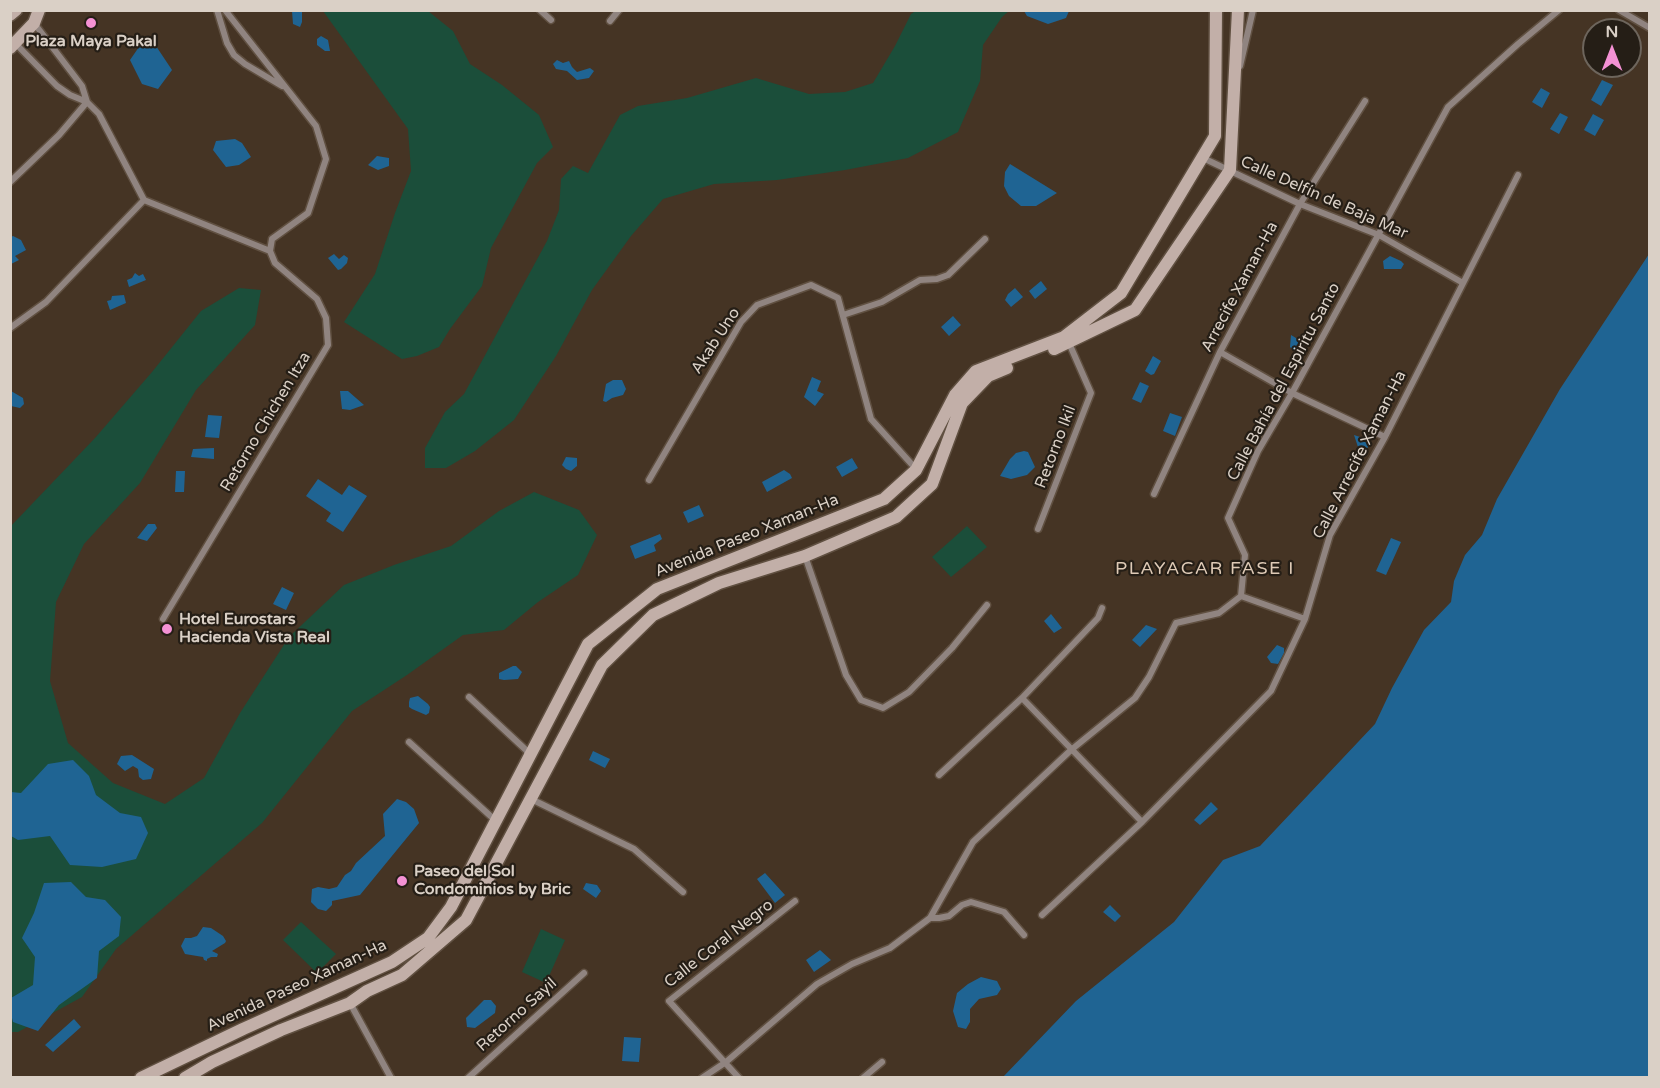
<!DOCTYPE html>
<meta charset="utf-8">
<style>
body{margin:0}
#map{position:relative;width:1660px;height:1088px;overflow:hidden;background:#453424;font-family:"Varela Round",sans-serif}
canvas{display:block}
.frame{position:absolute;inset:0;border:12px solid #dad0c6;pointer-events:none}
.north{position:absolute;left:1582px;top:18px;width:60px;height:60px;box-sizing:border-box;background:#251e16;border:2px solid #6d655c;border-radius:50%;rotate:0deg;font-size:16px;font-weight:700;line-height:24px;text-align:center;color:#dad0c6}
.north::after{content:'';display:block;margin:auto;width:21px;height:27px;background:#f491d4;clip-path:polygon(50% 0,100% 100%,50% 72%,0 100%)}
</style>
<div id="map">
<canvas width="1660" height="1088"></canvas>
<div class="frame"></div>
<div class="north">N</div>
</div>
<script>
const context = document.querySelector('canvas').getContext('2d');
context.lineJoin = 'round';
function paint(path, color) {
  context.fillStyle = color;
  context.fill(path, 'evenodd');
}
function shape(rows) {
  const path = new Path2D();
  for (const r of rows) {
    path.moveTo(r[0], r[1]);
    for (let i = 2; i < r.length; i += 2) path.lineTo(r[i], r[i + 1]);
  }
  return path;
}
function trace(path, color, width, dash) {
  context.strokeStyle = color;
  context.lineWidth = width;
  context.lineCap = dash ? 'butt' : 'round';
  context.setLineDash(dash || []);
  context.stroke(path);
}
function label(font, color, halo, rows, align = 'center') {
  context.font = font + ' "Varela Round",sans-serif';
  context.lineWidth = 4.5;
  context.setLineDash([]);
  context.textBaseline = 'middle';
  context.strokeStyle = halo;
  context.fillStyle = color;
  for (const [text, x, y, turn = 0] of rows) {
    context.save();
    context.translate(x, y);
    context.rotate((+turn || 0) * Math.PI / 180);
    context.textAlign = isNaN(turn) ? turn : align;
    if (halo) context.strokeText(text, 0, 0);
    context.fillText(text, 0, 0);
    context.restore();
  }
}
const green = shape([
 [917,10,1009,11,1002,17,983,45,980,81,958,132,908,158,845,170,777,180,714,184,663,199,631,236,592,290,556,356,514,420,475,451,446,468,425,468,425,448,445,412,464,394,547,241,559,210,561,179,573,166,588,173,620,115,638,106,687,98,756,78,809,94,845,92,873,83,895,46,911,14],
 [323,11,428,11,453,31,470,64,502,85,539,115,553,147,537,163,491,248,482,286,450,329,439,347,417,356,402,359,344,322,375,274,395,213,411,171,408,129],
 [239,288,261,290,255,325,196,390,140,483,84,544,56,602,50,681,68,743,113,783,165,804,204,778,240,713,289,637,344,585,394,565,451,546,499,511,534,492,579,510,597,535,578,575,538,602,504,630,463,635,407,675,352,711,262,823,116,949,82,997,18,1032,11,1032,10,527,95,438,152,372,201,311],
 [967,526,987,547,951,577,932,557],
 [301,922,336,954,317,973,283,940],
 [541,929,565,940,546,983,522,972]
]);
const water = shape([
 [292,11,302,11,302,22,300,27,293,24],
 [1024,11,1069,11,1066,18,1048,24,1027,16],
 [321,36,328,40,330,51,325,51,317,45,317,39],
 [154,43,172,70,158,89,142,84,130,60,141,44],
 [557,60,563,63,569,61,572,67,577,72,590,68,594,71,589,78,577,80,567,71,556,69,553,64],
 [1602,80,1613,85,1601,106,1591,100],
 [1541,88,1550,93,1542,108,1532,102],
 [1560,113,1568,117,1559,134,1550,129],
 [1593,114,1604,120,1595,136,1584,130],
 [235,139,242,143,251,157,239,165,226,167,213,150,216,141],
 [377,156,389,158,389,166,378,170,368,165],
 [1010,164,1057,193,1036,206,1021,206,1009,196,1004,186,1005,172],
 [13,236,21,240,26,250,15,256,19,260,11,264,11,237],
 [334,254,339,259,344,255,348,258,347,263,341,269,338,270,328,258],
 [1649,254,1649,1077,1003,1077,1076,1001,1174,922,1223,860,1260,846,1375,724,1392,688,1424,630,1451,602,1454,581,1465,555,1482,535,1497,499,1560,389],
 [1390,256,1401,261,1404,264,1401,269,1384,269,1383,261],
 [135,273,139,276,143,274,146,280,129,287,127,280,132,278],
 [1041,281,1047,289,1035,299,1029,291],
 [1015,288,1023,297,1011,307,1005,300,1008,294],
 [124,295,126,303,110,310,107,301,111,300,112,296],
 [953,316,961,325,949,336,941,327],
 [1291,335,1296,338,1306,348,1299,355,1290,347],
 [1153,356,1161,361,1154,374,1151,375,1145,371],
 [812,377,821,381,817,391,824,394,815,406,804,397],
 [613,380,622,380,626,389,623,395,612,398,606,402,603,401,606,384],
 [1140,382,1149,386,1141,403,1132,399],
 [11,391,23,398,24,404,20,408,11,406],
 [340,391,348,391,364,405,350,410,342,409],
 [1170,413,1182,417,1175,436,1163,431],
 [208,415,222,416,219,438,205,437],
 [1354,435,1366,439,1368,446,1367,451,1359,450],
 [214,448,214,459,191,457,193,449],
 [1024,451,1028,452,1035,467,1027,475,1011,479,1000,476,1010,459,1016,453],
 [566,457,577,458,577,466,571,471,566,469,562,465],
 [852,458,858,468,842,477,836,467],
 [784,470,790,474,792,478,767,492,762,482],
 [176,471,185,471,184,492,175,492],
 [318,479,342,495,349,485,367,496,343,532,326,521,331,513,306,496],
 [699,505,704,516,688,523,683,512],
 [148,524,155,524,157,528,147,541,137,538],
 [660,534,662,539,654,545,656,551,635,559,630,546],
 [1391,538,1401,542,1386,575,1376,571],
 [282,587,294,593,286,610,273,604],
 [1051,614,1062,628,1054,633,1044,621],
 [1146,625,1157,629,1140,647,1132,640],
 [1277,645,1284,648,1284,653,1278,664,1271,663,1267,657],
 [513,666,516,666,522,672,518,679,504,680,499,679,499,673],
 [418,696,428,704,430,707,429,713,426,715,412,709,409,707,409,702,410,698],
 [593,751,610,759,605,768,589,760],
 [132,755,154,769,151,779,143,780,139,777,138,769,133,766,125,771,117,764,121,756],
 [73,760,89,776,96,795,120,813,141,817,148,833,136,859,102,867,70,865,50,836,18,840,11,836,11,792,21,793,48,764],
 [397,799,406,802,414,809,419,823,360,895,332,901,332,905,326,911,318,909,311,902,312,889,318,887,329,889,337,887,345,875,351,871,356,863,385,836,383,814],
 [1211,802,1218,809,1200,825,1194,820],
 [765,873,785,895,775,903,757,879],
 [71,882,86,897,105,900,121,917,119,936,99,951,97,978,59,1005,38,1031,13,1022,11,1014,11,998,33,985,35,957,22,938,34,913,44,883],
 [586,883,597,885,601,891,596,898,583,889],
 [1110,905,1121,916,1115,922,1103,912],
 [203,927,211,928,223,936,226,941,225,943,212,951,218,954,217,957,211,957,207,959,207,961,204,960,203,957,185,954,181,946,185,938,191,938,197,936],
 [820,950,831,960,814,972,806,960],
 [981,977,997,981,1001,989,997,995,979,999,970,1009,970,1022,966,1029,958,1027,953,1011,957,993,968,984],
 [484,1000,491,1000,496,1006,495,1013,475,1028,467,1027,466,1018],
 [74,1019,81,1027,53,1052,45,1045],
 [624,1037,641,1038,639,1062,622,1061]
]);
const minor = shape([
 [217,10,227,43,234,55,245,64,282,86],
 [540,10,551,20],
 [1619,10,1650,28],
 [610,21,619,10],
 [34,23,82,86,87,102,99,114,144,200,270,251],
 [16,44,57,86,70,95,87,102],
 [1240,66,1253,10],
 [1203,158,1300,204,1379,235,1463,283],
 [10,182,59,135,87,102],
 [843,315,882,302,920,280,937,279,948,275,985,239],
 [10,328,46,302,144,200],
 [1220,352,1292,393,1385,437],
 [649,480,741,322,757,305,811,285,838,298,871,419,916,469],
 [1154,494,1220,352,1300,204,1365,101],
 [1038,529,1091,393,1069,343],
 [805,556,846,675,861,700,883,708,909,692,952,648,987,605],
 [1241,596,1305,619],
 [163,619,328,345,326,318,317,299,275,263,270,251,272,239,308,213,326,159,316,126,225,10],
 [469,697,526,750,529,756],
 [1022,698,1142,822],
 [409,742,496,821],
 [939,775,1022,698,1098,618,1102,608],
 [531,799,634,849,683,892],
 [1042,915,1142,822,1271,691,1305,619,1330,535,1385,437,1518,175],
 [930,918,939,918,949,916,962,905,971,902,1004,912,1024,935],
 [350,1003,391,1078],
 [468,1078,584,973],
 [702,1078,726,1062,817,984,852,964,890,948,930,918,973,842,1071,750,1135,698,1149,677,1176,623,1219,613,1241,596,1245,555,1228,518,1258,451,1292,393,1448,107,1518,44,1559,10],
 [739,1078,669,1001,795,901],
 [863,1078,882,1062]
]);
const secondary = shape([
 [10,15,16,10],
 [10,48,34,23,39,10],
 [1054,349,1135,310,1230,170,1238,10],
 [141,1078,243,1029,392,962,428,938,451,907,588,644,657,589,884,499,916,470,955,395,976,371,1064,337,1121,293,1215,136,1216,10],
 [185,1078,212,1062,281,1030,350,1003,367,991,402,975,466,920,602,665,653,615,719,583,805,556,896,517,932,484,962,403,988,376,1007,368]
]);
const markers = [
 [91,23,6,"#f491d4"],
 [167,629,6,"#f491d4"],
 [402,881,6,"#f491d4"]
];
const poiNames = [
 ["Plaza Maya Pakal",91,42,"center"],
 ["Hotel Eurostars",179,620],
 ["Hacienda Vista Real",179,638],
 ["Paseo del Sol",414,872],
 ["Condominios by Bric",414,890]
];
const streetNames = [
 ["Calle Delfín de Baja Mar",1324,198,24],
 ["Arrecife Xaman-Ha",1240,287,-62],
 ["Akab Uno",716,341,-57],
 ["Calle Bahía del Espiritu Santo",1284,382,-62],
 ["Retorno Chichen Itza",266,422,-59],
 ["Retorno Ikil",1056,447,-69],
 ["Calle Arrecife Xaman-Ha",1360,455,-63],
 ["Avenida Paseo Xaman-Ha",747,536,-22],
 ["Calle Coral Negro",719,944,-38],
 ["Avenida Paseo Xaman-Ha",297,986,-25],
 ["Retorno Sayil",517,1015,-42]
];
const neighbourhoodNames = [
 ["PLAYACAR FASE I",1205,569]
];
paint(green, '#1b4e3a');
paint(water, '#1f6493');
trace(minor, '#605041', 9);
trace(secondary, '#605041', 15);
trace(minor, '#908480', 6);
trace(secondary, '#c2afa8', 12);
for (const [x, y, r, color] of markers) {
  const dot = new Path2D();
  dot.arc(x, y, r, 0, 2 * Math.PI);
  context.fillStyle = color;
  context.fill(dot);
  trace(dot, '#251e16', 2);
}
label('bold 16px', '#dad0c6', '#251e16', poiNames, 'left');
label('16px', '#dad0c6', '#251e16', streetNames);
context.letterSpacing = '1.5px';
label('18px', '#decab6', '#251e16', neighbourhoodNames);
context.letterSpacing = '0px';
</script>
